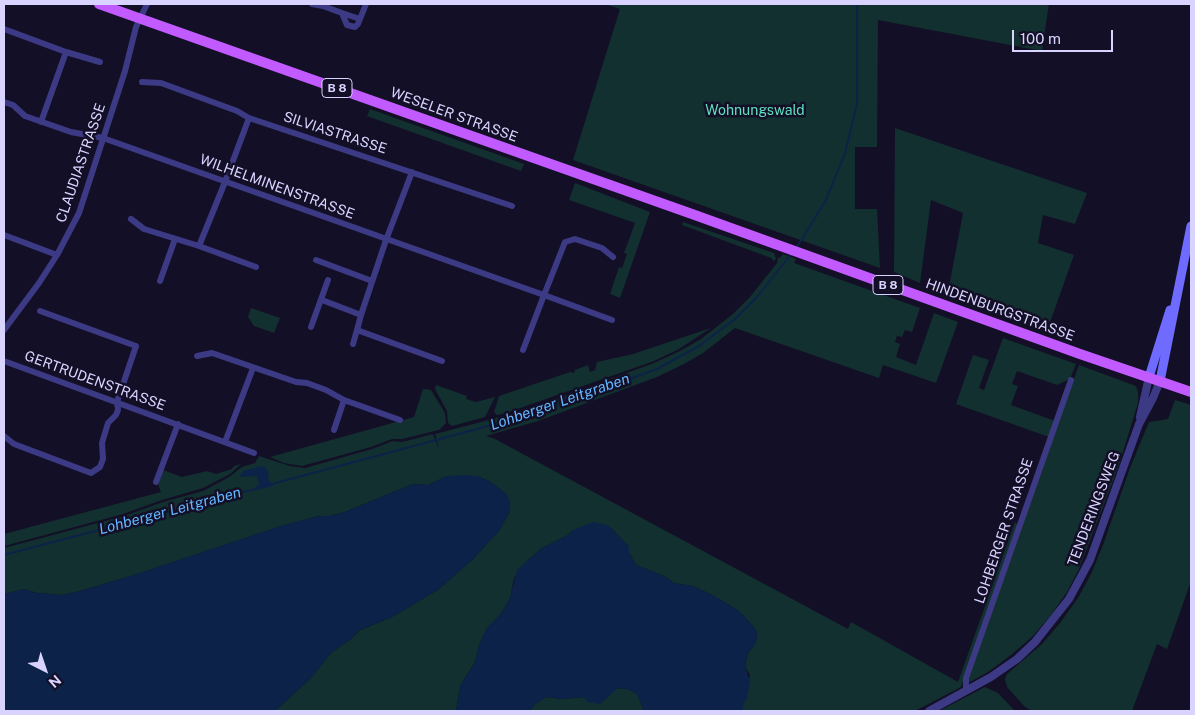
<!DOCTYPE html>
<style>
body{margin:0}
#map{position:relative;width:1195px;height:715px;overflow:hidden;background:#130f26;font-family:"Public Sans",sans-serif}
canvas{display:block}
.frame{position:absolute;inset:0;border:5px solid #d9d4ff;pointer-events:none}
.north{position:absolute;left:20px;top:645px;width:50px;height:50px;-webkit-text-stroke:4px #130f26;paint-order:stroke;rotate:139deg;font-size:14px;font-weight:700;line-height:20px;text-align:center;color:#d9d4ff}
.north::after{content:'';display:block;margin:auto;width:18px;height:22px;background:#d9d4ff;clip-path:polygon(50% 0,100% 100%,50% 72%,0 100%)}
.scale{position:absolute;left:1012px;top:30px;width:101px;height:22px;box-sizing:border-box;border:2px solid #d9d4ff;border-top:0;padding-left:6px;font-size:15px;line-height:18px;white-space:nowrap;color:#d9d4ff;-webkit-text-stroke:4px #130f26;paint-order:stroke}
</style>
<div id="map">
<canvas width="1195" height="715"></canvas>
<div class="frame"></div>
<div class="north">N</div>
<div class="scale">100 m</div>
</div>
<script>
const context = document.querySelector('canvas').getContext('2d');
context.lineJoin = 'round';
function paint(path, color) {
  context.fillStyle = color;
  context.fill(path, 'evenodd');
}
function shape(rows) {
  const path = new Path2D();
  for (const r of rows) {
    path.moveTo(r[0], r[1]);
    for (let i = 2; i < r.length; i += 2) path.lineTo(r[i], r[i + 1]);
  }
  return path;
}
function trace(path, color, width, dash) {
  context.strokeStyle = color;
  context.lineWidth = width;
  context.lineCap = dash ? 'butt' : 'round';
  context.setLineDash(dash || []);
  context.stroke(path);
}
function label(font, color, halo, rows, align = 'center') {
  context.font = font + ' "Public Sans",sans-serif';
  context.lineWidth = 5;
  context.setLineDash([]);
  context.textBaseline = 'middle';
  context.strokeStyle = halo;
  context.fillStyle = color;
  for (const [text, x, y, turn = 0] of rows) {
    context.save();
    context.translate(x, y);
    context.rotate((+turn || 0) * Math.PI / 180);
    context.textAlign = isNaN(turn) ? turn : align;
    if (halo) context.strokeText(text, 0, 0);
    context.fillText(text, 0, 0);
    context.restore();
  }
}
const green = shape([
 [605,4,1049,4,1042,51,878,20,877,147,855,147,855,209,877,209,880,268,573,160,620,9],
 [370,109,395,118,524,164,521,171,367,116],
 [895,128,1087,193,1075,224,1043,215,1038,243,1074,255,1048,328,948,292,963,213,931,200,920,283,894,272],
 [575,183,650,212,620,298,610,294,619,267,622,268,627,254,624,253,635,223,569,200],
 [683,222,774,253,776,259,774,261,771,258,682,225],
 [783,254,796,259,794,263,920,308,912,332,905,330,902,337,897,336,895,342,900,344,896,357,916,365,934,313,958,322,936,383,883,365,879,378,735,328,703,353,684,364,657,377,538,421,486,436,495,439,848,629,851,622,958,682,1015,522,1018,525,961,687,915,711,743,711,743,705,750,675,745,667,746,661,748,653,756,643,757,632,753,626,739,611,712,595,693,586,674,583,664,576,636,565,629,553,629,547,611,528,573,530,568,535,542,548,528,560,514,578,510,598,501,614,487,628,479,645,475,662,460,686,456,711,275,711,310,679,331,653,352,638,360,630,392,617,439,589,472,560,499,531,510,511,506,494,489,481,477,476,447,476,428,485,413,484,345,512,330,516,319,516,281,526,134,575,84,590,62,595,37,593,24,589,4,594,4,548,124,516,163,502,203,491,229,477,242,467,255,463,259,456,290,466,305,468,372,449,393,441,402,442,433,434,439,449,435,434,523,411,654,363,680,351,701,339,733,314,750,297,777,263,778,257,780,258],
 [251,308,280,318,274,333,254,326,248,317],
 [711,328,679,349,654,361,506,413,497,415,494,412,499,396,570,372,574,373,575,370,588,365,590,372,595,370,597,362,633,354],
 [1003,338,1076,364,1070,379,1057,385,1017,371,1012,384,1018,386,1011,405,1055,421,1049,437,956,404,973,355,989,360,979,388,984,390],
 [1079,365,1136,386,1138,392,1138,403,1118,468,1079,569,1067,592,1051,615,1033,636,1011,655,988,672,970,682,967,680,968,675],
 [436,385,467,396,466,399,476,402,495,397,485,417,452,426,448,423,447,411,435,389],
 [423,389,431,390,445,413,446,423,439,430,402,439,392,439,371,447,302,466,284,463,270,457,414,417],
 [1175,400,1191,405,1191,581,1167,649,1157,644,1132,711,1032,711,1025,707,1007,687,1005,679,1007,674,1042,644,1060,623,1078,598,1091,574,1103,545,1130,468,1149,422,1168,419],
 [241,464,230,474,203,488,162,500,123,514,4,546,4,534,161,492,158,484,163,470,182,477,207,471,216,474,232,469,234,466],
 [985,687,998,693,1015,711,939,711],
 [617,688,628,689,637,694,644,711,529,711,535,704,546,697,562,699,583,697,606,699,610,693]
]);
const water = shape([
 [262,466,265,467,269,473,268,478,270,482,274,484,273,486,256,490,255,489,259,483,257,476,239,477,243,471],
 [466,475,477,476,489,481,506,494,510,502,510,511,499,531,472,560,439,589,392,617,359,630,352,638,331,653,310,679,275,711,4,711,4,594,24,589,37,593,62,595,84,590,134,575,281,526,319,516,330,516,345,512,413,484,428,485,447,476],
 [593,522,607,525,611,528,629,547,629,553,636,565,664,576,674,583,693,586,712,595,739,611,753,626,757,632,756,643,748,653,746,661,745,667,750,681,747,698,743,705,743,711,644,711,637,694,628,689,618,688,600,704,587,702,583,697,562,699,547,697,535,704,529,711,456,711,460,686,475,662,479,645,487,628,501,614,510,598,517,570,542,548,568,535,573,530]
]);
const stream = shape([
 [797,247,826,200,845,153,857,104,857,4],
 [272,484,533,414,657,369,699,346,735,319,757,297,792,253],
 [4,555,255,489]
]);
const minor = shape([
 [312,4,323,6,342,13,360,19,358,24,355,27,347,25,342,13],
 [360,19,366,4],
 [4,29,66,52,41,122],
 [66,52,100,62],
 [142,82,161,83,237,111,249,118,512,206],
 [4,102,13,105,25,116,71,132,103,138,544,295,523,350],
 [412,172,386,240,361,315,357,330,442,361],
 [131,219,144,229,199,246,256,267],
 [4,235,57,255],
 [199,246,225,182,249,118],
 [316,260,372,281],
 [160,281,175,239],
 [322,300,361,315],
 [612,320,544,295,565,242,575,239,602,248,613,257],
 [311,327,328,280],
 [4,330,39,283,57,255,79,213,125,71,136,27,147,4],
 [353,344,357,330],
 [197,356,212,353,296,382,307,383,326,390,344,400,400,420],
 [4,361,254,453],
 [334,430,344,400],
 [4,436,14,444,91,473,100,467,103,459,102,443,108,423,116,415,118,410,117,402,136,346,40,311],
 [225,442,253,368],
 [156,482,178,424],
 [966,691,966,678,1071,380]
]);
const tertiary = shape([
 [1140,417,1149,377],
 [929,711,991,677,1017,659,1035,642,1069,599,1090,560,1139,424,1153,398,1160,381]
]);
const secondary = shape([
 [1149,377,1170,310],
 [1160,381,1191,226]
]);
const primary = shape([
 [99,4,692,214,1080,354,1191,392]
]);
const shields = [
 [337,88,30],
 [888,285,30]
];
const shieldNames = [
 ["B 8",337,88],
 ["B 8",888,285]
];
const parkNames = [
 ["Wohnungswald",755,111]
];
const streetNames = [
 ["WESELER STRASSE",454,115,20],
 ["SILVIASTRASSE",335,133,18],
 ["CLAUDIASTRASSE",81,163,-71],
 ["WILHELMINENSTRASSE",277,187,20],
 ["HINDENBURGSTRASSE",1000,310,20],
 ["GERTRUDENSTRASSE",95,381,20],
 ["TENDERINGSWEG",1094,509,-69],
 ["LOHBERGER STRASSE",1004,531,-71]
];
const waterNames = [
 ["Lohberger Leitgraben",560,402,-19],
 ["Lohberger Leitgraben",170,511,-15]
];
paint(green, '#12302f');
paint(water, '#0c2248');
trace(stream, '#0c2248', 2);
trace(minor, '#3d3a85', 6);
trace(tertiary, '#3d3a85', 8);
trace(secondary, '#6f6bff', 9);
trace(primary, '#c25bff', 10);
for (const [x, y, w] of shields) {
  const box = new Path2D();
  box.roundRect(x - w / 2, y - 9.5, w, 19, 4);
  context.fillStyle = '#130f26';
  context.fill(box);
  trace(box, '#d9d4ff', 1);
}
label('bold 12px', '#d9d4ff', null, shieldNames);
label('14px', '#5fe0c0', '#130f26', parkNames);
label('14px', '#d9d4ff', '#130f26', streetNames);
label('italic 15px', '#62b6ff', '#130f26', waterNames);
</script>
